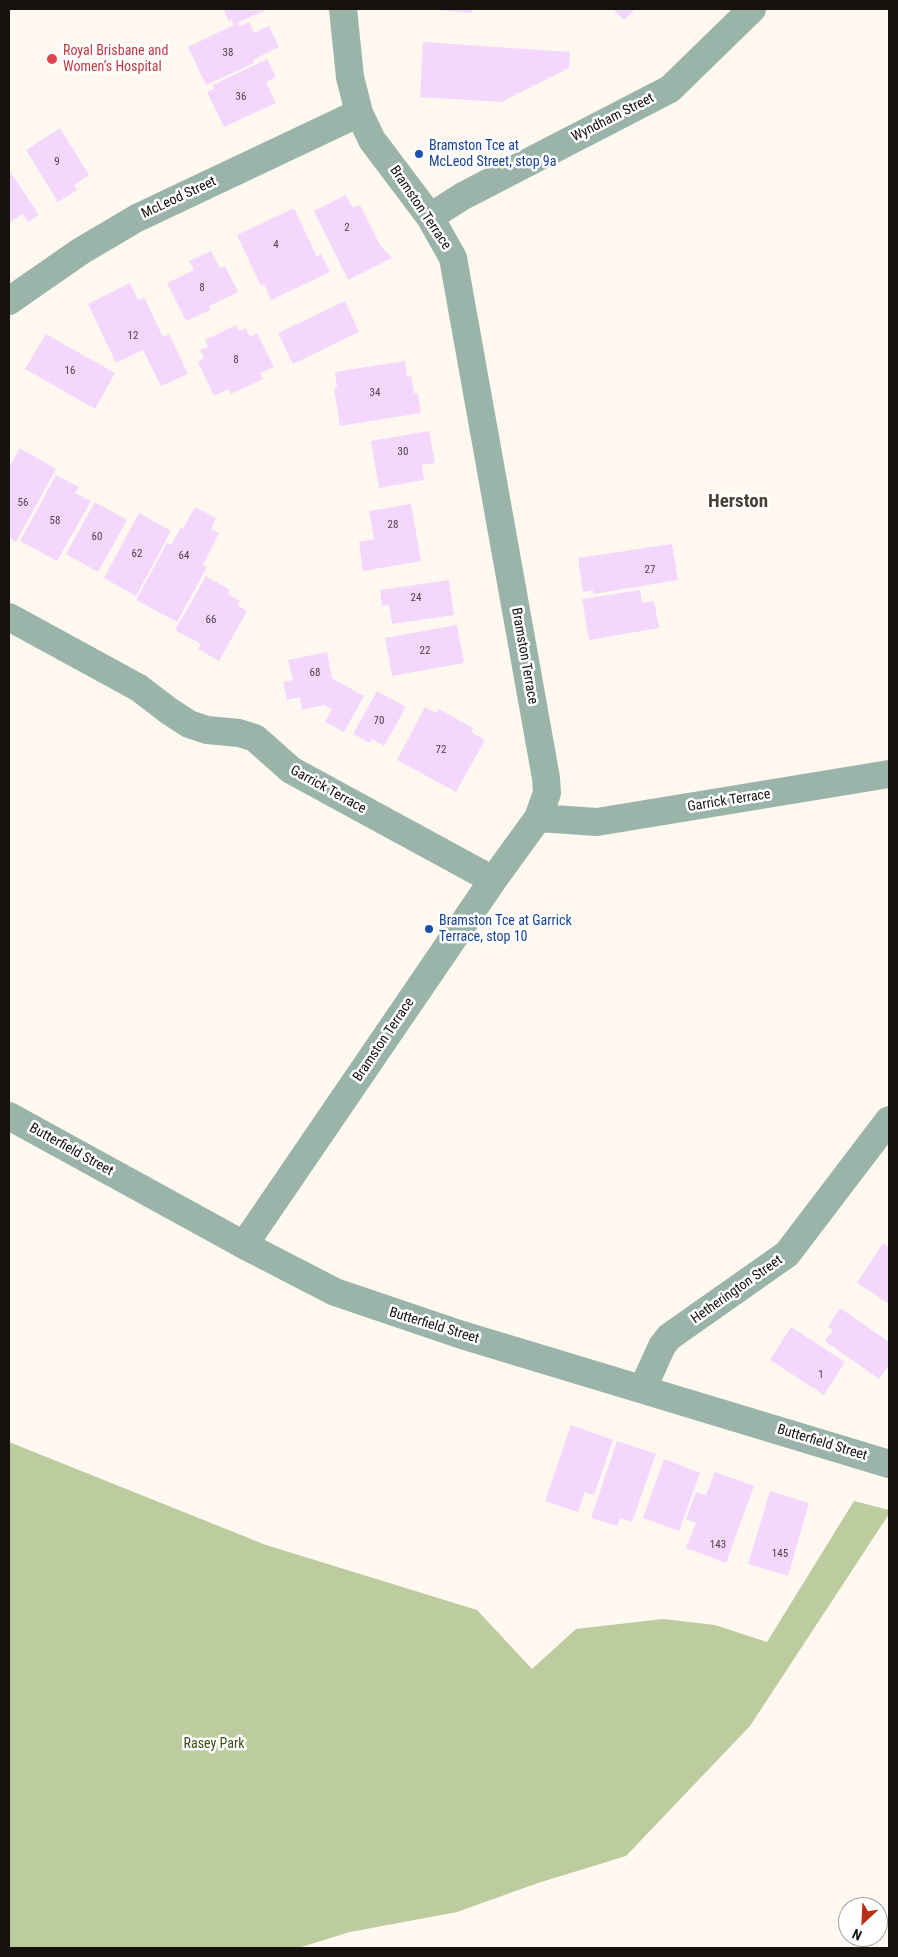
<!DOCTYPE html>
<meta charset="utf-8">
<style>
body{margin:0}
#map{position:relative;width:898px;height:1957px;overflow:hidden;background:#fff8f0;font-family:"Roboto Condensed",sans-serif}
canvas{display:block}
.frame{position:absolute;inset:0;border:10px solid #15110c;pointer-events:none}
.north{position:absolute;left:838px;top:1897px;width:50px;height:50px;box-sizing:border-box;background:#fff;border:1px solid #a1a09e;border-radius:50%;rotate:205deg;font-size:14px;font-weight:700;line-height:20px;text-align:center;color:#15110c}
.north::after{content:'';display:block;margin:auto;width:18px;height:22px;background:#ba2f16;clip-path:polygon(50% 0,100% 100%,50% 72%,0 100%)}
</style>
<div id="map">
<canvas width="898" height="1957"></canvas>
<div class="frame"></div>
<div class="north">N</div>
</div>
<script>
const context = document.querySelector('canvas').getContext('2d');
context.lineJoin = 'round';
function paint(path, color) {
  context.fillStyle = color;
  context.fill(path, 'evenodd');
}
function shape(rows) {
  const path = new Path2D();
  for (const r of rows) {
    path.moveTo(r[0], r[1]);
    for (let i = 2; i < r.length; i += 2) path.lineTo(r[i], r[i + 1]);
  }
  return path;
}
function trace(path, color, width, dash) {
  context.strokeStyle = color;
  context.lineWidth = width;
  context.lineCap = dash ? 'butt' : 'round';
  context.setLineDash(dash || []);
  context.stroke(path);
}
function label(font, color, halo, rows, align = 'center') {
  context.font = font + ' "Roboto Condensed",sans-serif';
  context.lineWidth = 5;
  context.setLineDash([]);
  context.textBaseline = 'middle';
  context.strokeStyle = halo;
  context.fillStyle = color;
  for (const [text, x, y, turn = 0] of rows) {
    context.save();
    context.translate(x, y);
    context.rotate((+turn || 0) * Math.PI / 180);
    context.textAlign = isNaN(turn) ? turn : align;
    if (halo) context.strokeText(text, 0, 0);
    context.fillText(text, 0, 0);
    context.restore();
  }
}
const green = shape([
 [9,1442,266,1545,477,1610,532,1669,576,1629,663,1619,715,1625,767,1642,854,1501,889,1510,889,1514,750,1726,626,1856,538,1883,457,1912,350,1932,298,1948,9,1948]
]);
const building = shape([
 [223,9,268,9,233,25,232,20,229,21],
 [438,9,472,9,472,13,438,10],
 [613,9,635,9,624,20],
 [249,22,254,33,269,26,279,47,253,60,254,63,206,85,188,47,238,23,240,26],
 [423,42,570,52,569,68,501,102,420,97],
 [267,59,276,77,266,82,276,103,224,127,207,92,214,89,213,85],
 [60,128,89,175,74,185,77,190,58,202,26,150],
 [9,170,39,215,28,222,23,214,9,223],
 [346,195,353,208,360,205,380,245,392,258,348,280,314,211],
 [294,208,317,257,321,254,330,272,271,300,264,284,261,286,237,235],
 [211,251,220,268,225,266,238,292,209,306,210,310,186,321,167,283,194,270,189,261],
 [130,283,138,300,144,297,163,337,169,334,188,374,161,386,143,350,116,363,88,304],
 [345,301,359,332,293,364,278,333],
 [236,325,239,331,246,328,250,337,257,333,274,367,260,373,263,379,231,394,229,389,214,396,198,362,204,358,200,350,208,347,205,340],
 [46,334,115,373,95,409,25,369],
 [405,361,407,377,411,376,414,393,418,393,421,413,340,426,334,388,337,388,335,372],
 [429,431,435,463,422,465,424,480,379,488,371,441],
 [20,448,56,469,16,542,9,537,9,468],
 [56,475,79,487,75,493,91,501,57,561,20,541],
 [95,502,127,520,98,572,66,554],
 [411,504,421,561,363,571,359,542,374,539,369,511],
 [195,507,216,518,211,529,219,533,203,565,207,567,177,622,136,600,167,543,171,545,181,527,183,529],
 [139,513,171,531,136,596,104,578],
 [672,544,678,580,593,594,593,590,583,592,578,558],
 [206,576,230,590,228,594,240,601,237,605,247,611,219,661,198,649,201,644,175,630],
 [449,580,454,615,392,624,389,605,382,606,380,590],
 [640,590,642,603,654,601,659,628,589,640,582,599],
 [457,625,464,663,392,676,385,638],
 [327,652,332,678,364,696,344,732,325,722,332,709,324,705,302,710,300,697,287,700,283,682,293,680,288,660],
 [377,691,406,707,384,746,372,739,370,743,353,734],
 [425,707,436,713,439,709,473,728,471,732,485,740,456,792,397,760],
 [883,1243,889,1247,889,1304,857,1283],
 [840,1308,889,1342,889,1365,879,1379,825,1341,833,1330,828,1327],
 [791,1327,845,1362,824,1395,770,1360],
 [571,1425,613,1440,594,1495,585,1492,578,1512,545,1501],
 [617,1441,656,1454,632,1522,620,1518,617,1526,591,1518],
 [664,1459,700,1473,679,1531,643,1518],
 [715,1472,754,1486,726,1563,686,1548,696,1523,686,1519,696,1492,706,1495],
 [770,1491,809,1503,788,1576,748,1564]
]);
const minor = shape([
 [430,217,463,196,670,89,752,9],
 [9,301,81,251,137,218,359,113],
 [9,617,139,688,169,711,189,724,207,730,239,733,255,738,291,770,493,880],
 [538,818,597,822,889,774],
 [9,1116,244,1245,335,1292,462,1335,889,1464],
 [244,1245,493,880,538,818,547,793,546,778,453,258,430,217,372,140,359,113,350,77,343,9],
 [643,1388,662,1346,669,1337,787,1254,889,1120]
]);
const markers = [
 [52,59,6,"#e0444e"],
 [419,154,5,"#1a4fb4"],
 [429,929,5,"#1a4fb4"]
];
const numberNames = [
 ["38",228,53],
 ["36",241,97],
 ["9",57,162],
 ["2",347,228],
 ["4",276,245],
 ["8",202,288],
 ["12",133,336],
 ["8",236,360],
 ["16",70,371],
 ["34",375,393],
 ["30",403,452],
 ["56",23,503],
 ["58",55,521],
 ["28",393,525],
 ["60",97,537],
 ["62",137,554],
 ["64",184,556],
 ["27",650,570],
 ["24",416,598],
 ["66",211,620],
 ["22",425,651],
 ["68",315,673],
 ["70",379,721],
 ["72",441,750],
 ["1",821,1375],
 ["143",718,1545],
 ["145",780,1554]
];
const healthNames = [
 ["Royal Brisbane and",63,51],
 ["Women’s Hospital",63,67]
];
const streetNames = [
 ["Wyndham Street",613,118,-27],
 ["McLeod Street",179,198,-25],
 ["Bramston Terrace",420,208,56],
 ["Bramston Terrace",524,656,80],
 ["Garrick Terrace",328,790,29],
 ["Garrick Terrace",729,801,-9],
 ["Bramston Terrace",384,1040,-56],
 ["Butterfield Street",71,1150,29],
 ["Hetherington Street",737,1290,-35],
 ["Butterfield Street",434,1326,17],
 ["Butterfield Street",822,1443,17]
];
const transitNames = [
 ["Bramston Tce at",429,146],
 ["McLeod Street, stop 9a",429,162],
 ["Bramston Tce at Garrick",439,921],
 ["Terrace, stop 10",439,937]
];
const parkNames = [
 ["Rasey Park",214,1744]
];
const districtNames = [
 ["Herston",738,502]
];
paint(green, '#bccc9e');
paint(building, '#f3d7fc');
trace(minor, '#9ab4aa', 28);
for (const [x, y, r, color] of markers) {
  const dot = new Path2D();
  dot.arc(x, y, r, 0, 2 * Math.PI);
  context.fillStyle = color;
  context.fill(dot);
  trace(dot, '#fff', 2);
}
label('11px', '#4c4248', null, numberNames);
label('14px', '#be3a42', '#fff', healthNames, 'left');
label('14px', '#15110c', '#fff', streetNames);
label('14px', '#164399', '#fff', transitNames, 'left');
label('14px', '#3d4d15', '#fff', parkNames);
label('bold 19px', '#493f35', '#fff', districtNames);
</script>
